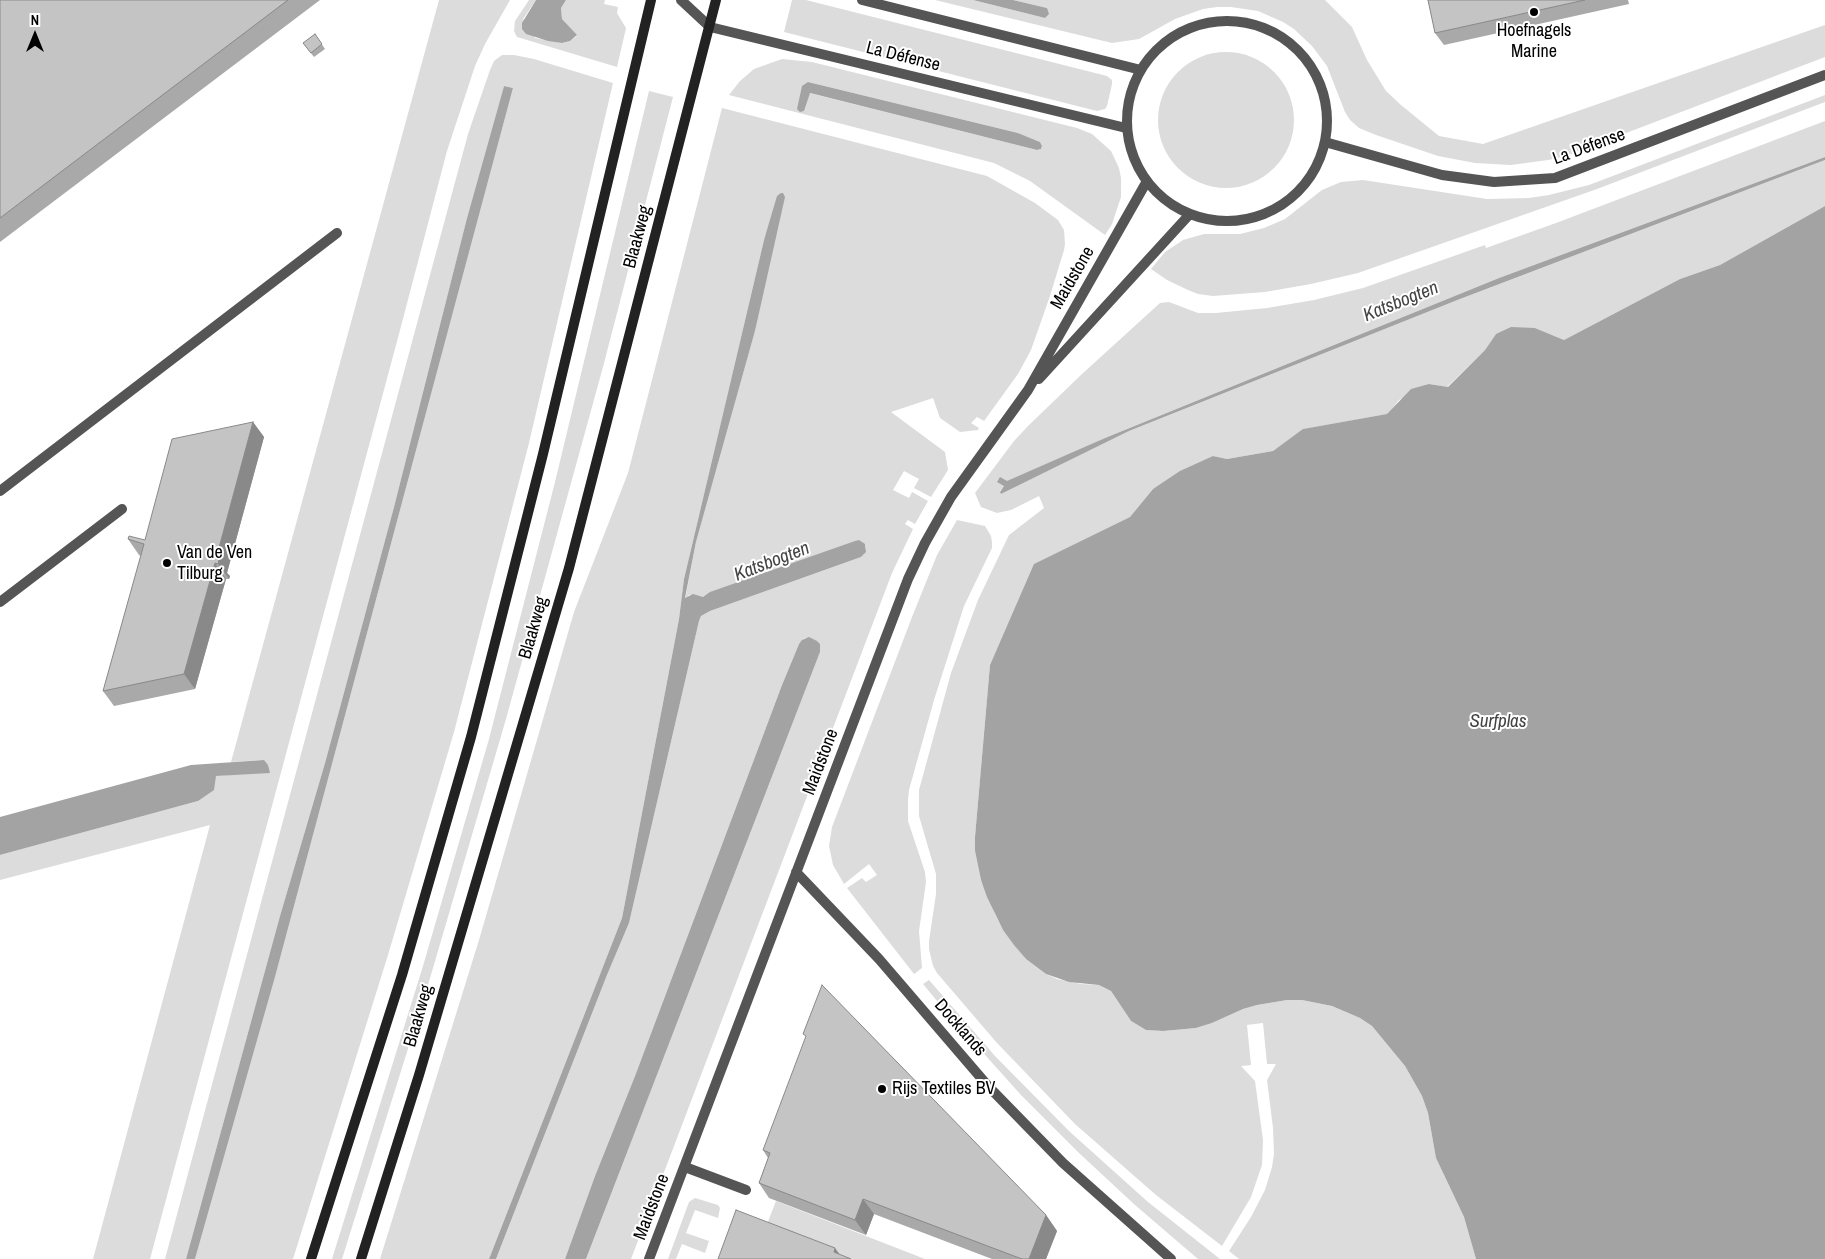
<!DOCTYPE html>
<meta charset="utf-8">
<style>
body{margin:0}
#map{position:relative;width:1825px;height:1259px;overflow:hidden;background:#fff;font-family:"Archivo Narrow",sans-serif}
canvas{display:block}
.north{position:absolute;left:10px;top:10px;width:50px;height:50px;-webkit-text-stroke:4px #fff;paint-order:stroke;rotate:0deg;font-size:14px;font-weight:700;line-height:20px;text-align:center;color:#000}
.north::after{content:'';display:block;margin:auto;width:18px;height:22px;background:#000;clip-path:polygon(50% 0,100% 100%,50% 72%,0 100%)}
</style>
<div id="map">
<canvas width="1825" height="1259"></canvas>
<div class="north">N</div>
</div>
<script>
const context = document.querySelector('canvas').getContext('2d');
context.lineJoin = 'round';
function paint(path, color) {
  context.fillStyle = color;
  context.fill(path, 'evenodd');
}
function shape(rows) {
  const path = new Path2D();
  for (const r of rows) {
    if (r.length === 3) {
      path.moveTo(r[0] + r[2], r[1]);
      path.arc(r[0], r[1], r[2], 0, 2 * Math.PI);
      continue;
    }
    path.moveTo(r[0], r[1]);
    for (let i = 2; i < r.length; i += 2) path.lineTo(r[i], r[i + 1]);
  }
  return path;
}
function trace(path, color, width, dash) {
  context.strokeStyle = color;
  context.lineWidth = width;
  context.lineCap = dash ? 'butt' : 'round';
  context.setLineDash(dash || []);
  context.stroke(path);
}
function label(font, color, halo, rows, align = 'center') {
  context.font = font + ' "Archivo Narrow",sans-serif';
  context.lineWidth = 4;
  context.setLineDash([]);
  context.textBaseline = 'middle';
  context.strokeStyle = halo;
  context.fillStyle = color;
  for (const [text, x, y, turn = 0] of rows) {
    context.save();
    context.translate(x, y);
    context.rotate((+turn || 0) * Math.PI / 180);
    context.textAlign = isNaN(turn) ? turn : align;
    if (halo) context.strokeText(text, 0, 0);
    context.fillText(text, 0, 0);
    context.restore();
  }
}
const green = shape([
 [439,0,510,0,485,44,475,66,447,151,399,334,150,1259,93,1259,210,825,0,880,0,855,198,801,216,776,227,775,264,760,231,762],
 [529,0,536,0,523,19,535,38,562,43,570,41,577,36,562,19,561,8,566,0,605,0,604,4,618,7,617,13,626,28,617,67,517,37,514,31,515,21],
 [792,0,806,0,1107,76,1112,80,1112,84,1107,106,1105,109,1097,111,784,32],
 [935,0,973,0,1045,18,1047,8,1013,0,1325,0,1352,27,1367,60,1386,91,1401,105,1439,136,1483,144,1825,25,1825,57,1566,156,1548,160,1511,165,1475,163,1438,156,1376,135,1359,128,1350,120,1345,112,1327,66,1312,46,1294,29,1283,22,1258,11,1231,7,1217,7,1203,9,1175,19,1139,39,1112,43],
 [1226,120,68],
 [502,55,514,55,534,59,613,83,529,443,454,732,388,955,293,1259,195,1259,275,977,513,88,504,86,467,218,394,507,325,763,280,916,186,1259,165,1259,468,134,490,70,494,61],
 [782,59,812,62,1077,128,1092,134,1111,151,1119,168,1121,178,1121,197,1112,224,1105,235,1030,181,994,163,729,95,740,81,754,69],
 [808,82,1018,133,1040,142,1042,146,1041,149,1037,150,809,93,802,112],
 [649,91,673,97,603,367,506,719,428,985,342,1259,332,1259,423,966,489,739,555,482],
 [1825,95,1825,102,1597,189,1358,273,1311,284,1265,292,1213,296,1198,294,1188,290,1167,280,1151,269,1165,252,1183,240,1204,234,1240,234,1264,228,1285,219,1322,190,1341,182,1363,180,1487,199,1529,198,1549,195,1589,185],
 [722,108,987,176,1035,203,1058,220,1064,230,1065,244,1064,250,1050,296,1031,350,1018,374,984,421,977,417,971,423,979,428,978,430,960,432,940,418,933,398,891,412,945,452,948,470,931,497,914,488,919,479,904,471,893,490,909,498,912,492,928,501,915,524,908,520,905,524,913,529,892,573,631,1259,586,1259,820,652,820,648,805,638,799,644,782,685,635,1076,595,1176,565,1259,496,1259,607,975,629,923,699,621,701,616,710,611,861,557,864,554,866,548,865,544,703,597,689,595,685,600,696,542,755,331,784,195,764,240,684,579,679,619,622,918,489,1259,380,1259,479,940,574,612,628,473],
 [1825,121,1825,157,1499,278,1105,438,1007,482,998,482,1005,485,1000,491,1001,494,1129,431,1460,299,1825,160,1825,206,1720,265,1680,279,1564,340,1535,328,1496,334,1485,350,1447,387,1429,384,1399,400,1388,414,1304,429,1273,451,1227,459,1213,456,1153,489,1130,517,1035,564,990,665,975,837,975,851,981,880,995,914,1003,930,1026,959,1046,974,1057,979,1081,984,1099,985,1111,991,1131,1021,1146,1030,1163,1031,1196,1028,1212,1023,1243,1009,1257,1005,1287,1000,1302,1000,1332,1006,1360,1018,1372,1026,1405,1066,1422,1096,1428,1113,1436,1158,1464,1217,1476,1259,1239,1259,1229,1251,1251,1217,1265,1190,1272,1167,1274,1154,1273,1128,1267,1080,1276,1064,1267,1064,1263,1023,1247,1025,1251,1065,1241,1066,1255,1081,1263,1140,1262,1165,1251,1197,1222,1246,1156,1195,1075,1124,997,1043,937,973,933,966,929,949,929,941,936,894,936,874,919,816,919,790,951,673,978,600,1009,535,1044,508,1039,496,1011,510,997,513,981,507,975,493,1014,441,1028,426,1082,374,1160,303,1169,302,1198,313,1216,313,1267,308,1314,300,1363,288,1485,245,1486,248,1556,223],
 [957,520,985,526,991,536,992,542,992,548,964,606,934,700,909,790,908,800,908,821,925,872,926,882,919,931,922,968,914,974,847,888,862,878,866,882,877,875,869,864,844,884,833,865,829,846,832,827,912,617,937,555],
 [929,980,995,1056,1069,1131,1148,1202,1220,1259,1198,1259,1135,1205,1079,1153,1021,1095,942,1007,923,984],
 [695,1198,718,1205,720,1208,718,1218,695,1210,686,1233,709,1241,705,1253,682,1244,676,1259,668,1259,689,1202],
 [776,1201,925,1259,835,1259,764,1232]
]);
const water = shape([
 [536,0,566,0,561,8,562,19,577,35,570,41,562,43,548,41,526,34,522,29,522,23],
 [973,0,1013,0,1047,8,1049,14,1045,18],
 [808,82,1018,133,1040,142,1042,146,1041,149,1037,150,810,93,804,111,800,112,797,109,802,86],
 [504,86,513,88,275,977,195,1259,186,1259,280,916,325,763,394,507,467,218],
 [1825,157,1825,160,1460,299,1129,431,1001,494,1000,492,1004,486,997,482,1000,477,1007,481,1105,438,1499,278],
 [781,193,783,193,785,197,755,331,696,542,685,598,693,594,703,597,710,592,855,541,859,540,865,544,866,552,861,557,710,611,701,616,699,621,629,923,607,975,496,1259,489,1259,622,918,679,619,684,579,764,240,777,196],
 [1825,206,1825,1259,1476,1259,1464,1217,1436,1158,1428,1113,1422,1096,1405,1066,1372,1026,1360,1018,1332,1006,1302,1000,1287,1000,1257,1005,1243,1009,1212,1023,1196,1028,1163,1031,1146,1030,1131,1021,1111,991,1099,985,1069,982,1046,974,1026,959,1014,945,1003,930,987,897,981,880,975,851,975,837,990,665,1034,564,1130,517,1153,489,1180,471,1213,456,1227,459,1273,451,1303,429,1387,414,1411,389,1429,384,1448,387,1485,350,1496,334,1511,327,1535,328,1564,340,1680,279,1720,265],
 [809,637,817,641,820,644,820,652,586,1259,565,1259,595,1176,635,1076,782,685,799,644,802,640],
 [264,760,268,765,270,773,216,776,214,790,198,801,0,855,0,817,191,765]
]);
const lane = shape([
 [0,491,337,233],
 [0,602,122,509],
 [685,1167,746,1190]
]);
const street = shape([
 [681,0,710,27,1126,128],
 [862,0,1141,70],
 [1227,121,100],
 [1325,142,1442,175,1494,182,1555,178,1825,75],
 [1039,379,1189,215],
 [796,872,879,959,988,1086,1063,1163,1171,1259],
 [649,1259,908,579,925,543,951,497,1028,390,1147,181]
]);
const secondary = shape([
 [311,1259,402,975,471,737,543,454,651,0],
 [361,1259,419,1075,569,568,716,0]
]);
const wall = shape([
 [0,0,320,0,0,242],
 [1428,0,1628,0,1629,4,1444,45,1435,33],
 [315,34,325,49,314,57,303,43],
 [253,422,264,437,227,573,230,576,229,579,226,579,195,689,114,706,103,691,141,556,139,555,128,539,145,540],
 [763,1150,1046,1215,1057,1231,1046,1259,992,1259,874,1214,866,1235,769,1198,759,1183,768,1158]
]);
const shadedWall = shape([
 [253,422,264,437,227,573,230,576,229,579,218,564,216,559],
 [215,563,226,579,195,689,184,674],
 [863,1199,874,1214,866,1235,855,1220],
 [1046,1215,1057,1231,1046,1259,1029,1259],
 [835,1248,843,1259,834,1252]
]);
const building = shape([
 [0,0,288,0,0,218,0,0],
 [1428,0,1585,0,1435,33,1428,0],
 [315,34,322,44,311,53,303,43,315,34],
 [253,422,216,559,219,560,218,564,215,563,184,674,103,691,144,544,128,539,129,536,145,540,172,439,253,422],
 [822,985,1046,1215,1029,1259,1022,1259,863,1199,855,1220,759,1183,770,1153,763,1150,806,1036,803,1034,822,985],
 [736,1210,835,1248,834,1252,851,1259,718,1259,736,1210]
]);
const markers = [
 [1534,12,5,"#000"],
 [167,563,5,"#000"],
 [882,1089,5,"#000"]
];
const poiNames = [
 ["Hoefnagels",1534,31,"center"],
 ["Marine",1534,52,"center"],
 ["Van de Ven",177,553],
 ["Tilburg",177,574],
 ["Rijs Textiles BV",892,1089]
];
const streetNames = [
 ["La Défense",903,57,14],
 ["La Défense",1589,147,-20],
 ["Blaakweg",638,237,-75],
 ["Maidstone",1073,278,-60],
 ["Blaakweg",534,628,-74],
 ["Maidstone",821,762,-69],
 ["Blaakweg",419,1016,-74],
 ["Docklands",960,1028,49],
 ["Maidstone",652,1207,-69]
];
const waterNames = [
 ["Katsbogten",1401,302,-22],
 ["Katsbogten",772,562,-21],
 ["Surfplas",1498,722]
];
paint(green, '#dcdcdc');
paint(water, '#a3a3a3');
trace(lane, '#555', 10);
trace(street, '#555', 10);
trace(secondary, '#222', 10);
paint(wall, '#a9a9a9');
paint(shadedWall, '#898989');
paint(building, '#c4c4c4');
trace(building, '#898989', 1);
for (const [x, y, r, color] of markers) {
  const dot = new Path2D();
  dot.arc(x, y, r, 0, 2 * Math.PI);
  context.fillStyle = color;
  context.fill(dot);
  trace(dot, '#fff', 2);
}
label('18px', '#000', '#fff', poiNames, 'left');
label('18px', '#000', '#fff', streetNames);
label('italic 19px', '#444', '#fff', waterNames);
</script>
